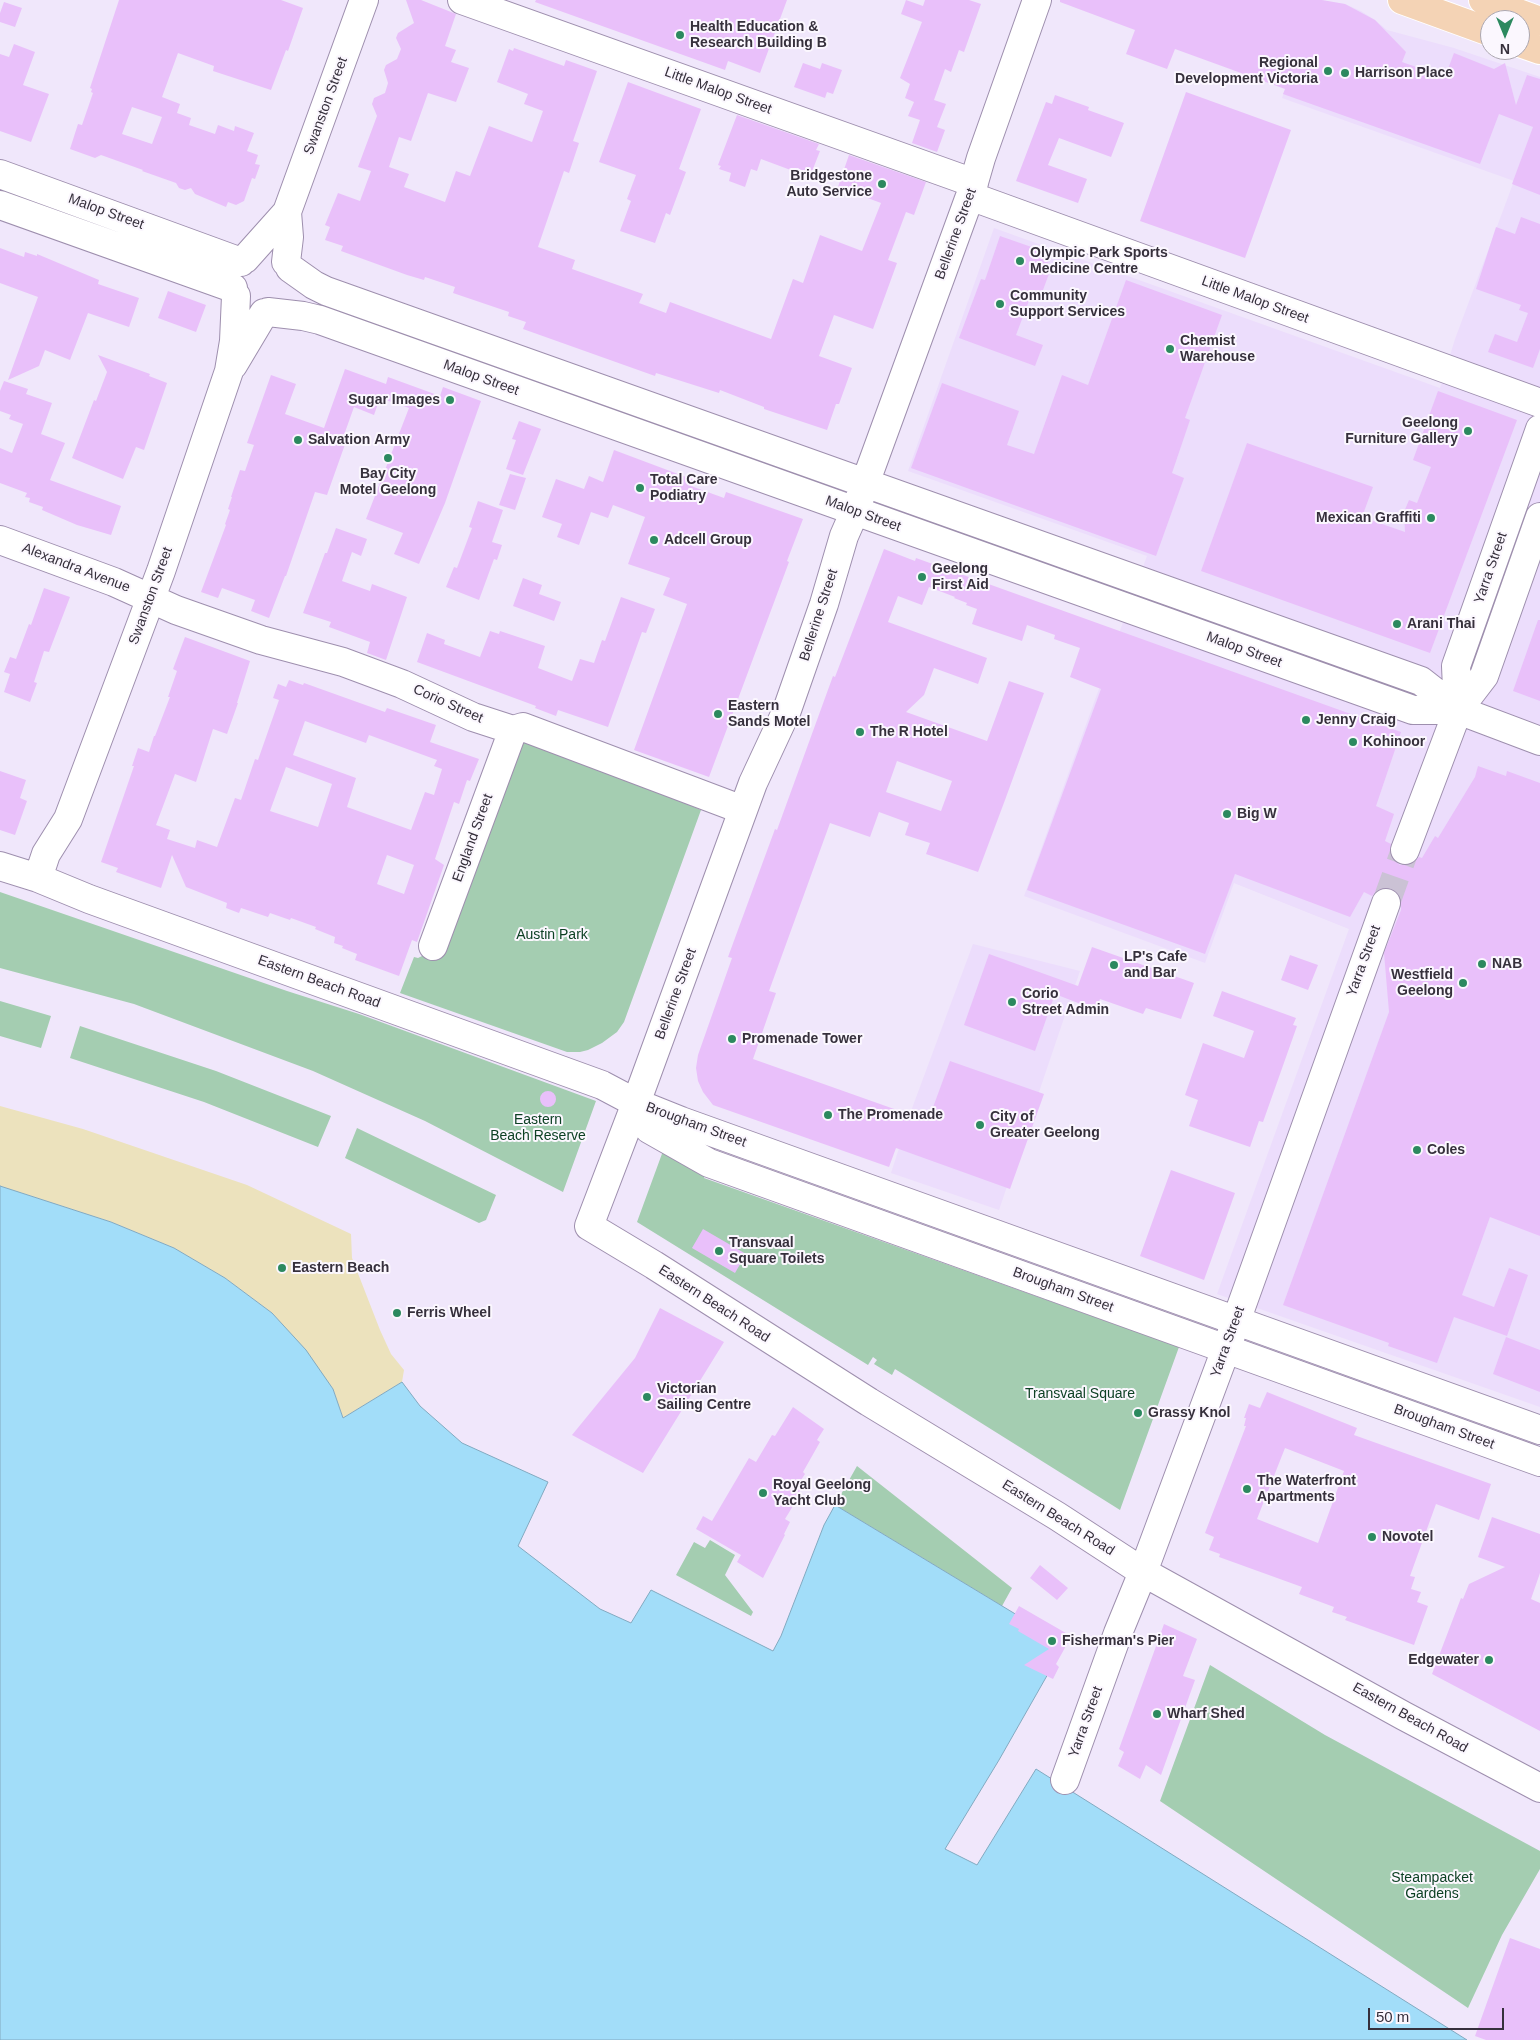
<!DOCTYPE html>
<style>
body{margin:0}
#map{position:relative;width:1540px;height:2040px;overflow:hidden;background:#f0e7fb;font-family:Helvetica,sans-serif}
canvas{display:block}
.north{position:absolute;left:1480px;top:10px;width:50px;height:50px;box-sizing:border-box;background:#fbf7fe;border:1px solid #aca7b0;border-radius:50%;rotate:180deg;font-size:14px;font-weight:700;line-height:20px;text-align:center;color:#36303c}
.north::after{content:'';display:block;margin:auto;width:18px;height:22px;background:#2c895f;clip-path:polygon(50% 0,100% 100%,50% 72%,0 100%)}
.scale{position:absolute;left:1368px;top:2008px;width:136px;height:22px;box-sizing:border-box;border:2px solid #36303c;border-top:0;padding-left:6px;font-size:15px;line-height:18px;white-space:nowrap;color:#36303c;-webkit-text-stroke:4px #fbf7fe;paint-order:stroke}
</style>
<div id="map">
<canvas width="1540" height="2040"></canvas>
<div class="north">N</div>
<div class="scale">50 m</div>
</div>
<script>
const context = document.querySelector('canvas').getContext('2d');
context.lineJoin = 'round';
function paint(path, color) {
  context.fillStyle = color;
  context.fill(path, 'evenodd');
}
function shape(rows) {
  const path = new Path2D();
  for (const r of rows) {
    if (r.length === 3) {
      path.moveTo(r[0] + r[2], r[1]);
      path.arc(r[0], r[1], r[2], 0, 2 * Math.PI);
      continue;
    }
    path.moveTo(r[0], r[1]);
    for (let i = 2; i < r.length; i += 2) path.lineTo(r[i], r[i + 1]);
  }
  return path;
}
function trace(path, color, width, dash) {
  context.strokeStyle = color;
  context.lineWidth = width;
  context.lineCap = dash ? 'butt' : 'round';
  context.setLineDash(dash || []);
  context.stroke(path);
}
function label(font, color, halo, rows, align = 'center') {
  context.font = font + ' Helvetica,sans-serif';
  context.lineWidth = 4;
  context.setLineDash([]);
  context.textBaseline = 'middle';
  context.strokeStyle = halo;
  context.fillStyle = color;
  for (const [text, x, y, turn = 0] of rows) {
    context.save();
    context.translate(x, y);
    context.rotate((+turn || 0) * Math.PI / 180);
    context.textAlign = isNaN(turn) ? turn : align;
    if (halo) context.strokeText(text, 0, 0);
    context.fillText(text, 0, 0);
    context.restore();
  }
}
const built = shape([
 [1317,0,1345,4,1361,11,1375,20,1387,30,1454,48,1540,77,1540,1407,1217,1294,1349,929,1234,883,1205,963,1024,896,1147,556,908,471,994,228,1440,388,1455,339,1514,181,1282,98],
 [973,944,1080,971,999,1210,891,1173,911,1111]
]);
const green = shape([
 [523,738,624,777,701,810,624,1022,617,1032,602,1043,588,1050,580,1052,567,1052,400,993,414,957,418,958,424,955],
 [0,892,287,991,359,1014,596,1101,563,1192,425,1121,313,1071,134,1004,0,968],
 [0,1001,51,1016,41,1048,0,1036],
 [80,1026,216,1071,331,1116,318,1147,204,1102,70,1058],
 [357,1128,496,1195,486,1220,479,1223,345,1158],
 [663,1151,707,1169,704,1178,1179,1347,1120,1510,895,1369,892,1375,874,1364,877,1360,873,1357,868,1365,637,1222],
 [857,1466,1012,1588,1002,1606,835,1505],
 [710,1540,735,1555,725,1575,753,1612,751,1616,676,1575,694,1542,705,1548],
 [1210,1665,1325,1735,1540,1851,1540,1869,1502,1935,1468,2008,1160,1801]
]);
const sand = shape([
 [0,1106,83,1129,247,1185,351,1234,352,1258,380,1330,391,1354,404,1370,402,1382,343,1418,333,1389,272,1313,225,1278,174,1248,111,1222,0,1186]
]);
const water = shape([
 [0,1186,111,1222,174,1248,225,1278,272,1313,306,1350,333,1389,343,1418,402,1382,420,1406,462,1443,548,1482,518,1546,600,1609,631,1623,651,1590,773,1651,781,1636,824,1525,835,1505,1065,1644,999,1760,945,1849,977,1865,1036,1769,1467,2040,0,2040,0,1186]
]);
const building = shape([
 [119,0,281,0,303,8,288,51,286,50,271,90,213,71,214,66,178,53,162,97,180,104,177,113,191,118,189,125,215,134,218,125,234,131,235,126,254,133,247,151,258,155,255,164,260,165,255,179,252,178,244,201,236,205,228,202,226,207,195,194,191,188,185,190,179,188,176,183,142,171,143,170,101,155,95,158,70,149,78,124,82,125,93,93,91,92,92,89,90,88],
 [132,107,162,117,152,144,122,134],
 [406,0,421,0,456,14,445,46,456,50,451,62,469,68,456,102,428,93,411,141,399,137,389,167,409,174,404,187,445,202,456,171,470,176,489,126,532,142,543,111,524,104,528,94,497,82,509,49,513,51,514,48,564,66,566,60,597,71,573,141,579,143,569,173,564,171,538,247,575,260,572,269,643,294,639,303,666,313,670,302,771,339,793,279,803,283,820,235,862,251,881,203,838,187,849,155,926,182,914,215,906,212,888,260,897,263,873,329,834,315,819,356,852,368,839,404,836,404,827,430,764,409,764,407,720,390,719,393,656,373,655,376,523,329,526,322,508,316,509,312,453,293,455,287,425,277,424,280,407,275,341,251,343,246,325,240,330,227,325,225,338,193,360,201,371,171,358,167,377,116,372,104,374,98,385,93,388,83,384,70,386,65,397,59,401,49,396,38,398,33,414,23],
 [536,0,787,0,760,73,728,61,725,70,535,2],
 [906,0,923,6,925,0,969,0,981,4,964,52,959,50,951,72,945,69,934,100,946,104,937,127,945,130,937,152,912,143,920,120,908,116,914,102,905,98,910,84,900,78,922,22,901,14],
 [1060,0,1322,0,1345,4,1375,20,1406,52,1402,62,1445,77,1454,53,1494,69,1505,63,1516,105,1527,75,1540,79,1540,195,1512,184,1533,127,1499,114,1480,164,1283,94,1285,89,1175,49,1167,69,1126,54,1135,30,1060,2],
 [4,2,22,8,15,27,0,22,0,13],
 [14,44,35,52,23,85,49,94,31,142,0,131,0,54,9,57],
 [803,63,820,69,822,63,842,70,833,94,827,92,825,98,794,87],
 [628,82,701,109,679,169,686,172,670,215,666,213,655,243,620,231,631,201,627,199,636,175,599,162],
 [1186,92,1291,130,1245,258,1140,221],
 [1055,95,1089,107,1088,110,1124,123,1111,157,1059,138,1048,165,1087,179,1078,203,1016,181,1046,102,1052,104],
 [737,115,819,144,816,150,820,151,811,174,797,168,796,172,761,159,757,171,751,169,745,187,729,181,731,173,719,169,721,166,718,165],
 [1521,217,1540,224,1540,349,1533,368,1488,352,1495,334,1517,342,1528,313,1519,310,1521,305,1476,289,1496,227,1515,234],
 [1000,236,1043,251,1041,257,1049,260,1046,270,1050,271,1039,301,1030,298,1016,335,1043,345,1035,366,959,338,981,279,985,280],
 [0,248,24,257,25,252,37,256,37,254,99,280,98,284,139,298,129,327,88,313,70,360,45,350,39,366,8,380,38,297,0,283],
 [1126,280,1222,315,1185,418,1190,420,1172,473,1184,478,1156,556,911,468,942,383,1019,411,1007,445,1034,454,1062,375,1088,385],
 [168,291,206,305,196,332,158,318],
 [98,355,150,374,149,376,167,383,144,450,136,447,123,479,72,458,94,400,96,401,107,372],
 [345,369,386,384,388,377,440,396,443,387,481,401,445,503,419,564,394,554,403,533,366,519,409,408,380,398,374,415,354,407,344,435,348,436,327,495,315,492,286,576,285,576,269,618,251,611,255,600,222,588,218,598,201,592,226,525,225,524,230,510,228,509,232,497,231,497,240,470,245,471,254,445,247,443,271,375,296,384,285,414,324,428],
 [4,381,28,389,26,394,52,403,41,434,65,443,50,480,121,506,111,535,77,525,42,510,43,507,29,502,30,498,25,497,27,493,0,483,0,448,12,453,23,424,9,419,11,415,0,411,0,391],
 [1438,391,1517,420,1430,653,1201,571,1247,443,1373,487,1362,517,1405,532,1404,512,1409,500,1417,503,1431,467,1413,460],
 [519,421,541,429,523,475,506,469,516,440,512,439],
 [614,450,694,480,691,486,724,498,726,492,803,519,787,561,789,562,709,777,634,750,687,604,663,595,670,578,628,564,645,517,613,505,608,518,591,512,579,545,557,537,562,524,542,517,556,479,584,489,589,476,603,482],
 [510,474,526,478,515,510,499,505],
 [478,501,503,510,492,542,502,545,497,560,494,559,479,600,446,587,454,567,457,568,472,528,469,527],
 [336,528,367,539,361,556,352,552,342,581,370,591,372,584,407,597,386,660,367,653,370,642,329,627,331,622,303,613,325,553,327,553],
 [884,549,915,561,916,558,1401,732,1376,806,1394,814,1385,841,1391,844,1390,853,1393,860,1400,865,1408,865,1414,862,1419,857,1422,858,1435,836,1438,838,1475,777,1478,766,1506,776,1507,771,1540,783,1540,1236,1490,1217,1462,1295,1494,1307,1509,1268,1528,1275,1507,1336,1454,1317,1437,1363,1388,1346,1389,1343,1283,1305,1389,1012,1384,953,1401,910,1401,901,1398,893,1392,889,1384,888,1376,891,1372,896,1364,892,1350,917,1235,874,1205,954,1027,890,1101,689,1070,677,1080,648,1054,639,1055,635,1027,625,1022,641,972,624,977,609,966,605,967,603,954,598,955,597,929,587,922,605,898,596,888,622,987,658,978,684,934,668,924,695,906,712,987,741,1009,681,1044,693,1005,800,978,872,926,854,930,843,905,835,909,823,879,812,870,837,830,823,769,991,776,993,753,1059,928,1121,950,1061,1044,1094,1010,1189,896,1148,889,1167,713,1105,703,1092,698,1081,696,1068,698,1055,732,958,728,957,775,829,777,830,833,676,835,677],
 [897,761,952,781,941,811,886,792],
 [523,578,542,585,539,594,561,602,554,621,513,606],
 [44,588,70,597,49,652,44,651,34,682,37,683,30,702,4,692,10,674,4,672,10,657,16,659,29,624,31,625],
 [621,597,655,609,646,633,642,632,608,727,558,710,556,716,535,708,536,706,417,662,427,633,445,640,444,644,480,657,490,631,499,634,500,631,545,646,538,668,572,681,580,659,594,663,602,640,605,641],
 [1538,620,1540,620,1540,701,1513,691],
 [185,637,250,661,237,703,238,703,227,734,213,729,196,782,175,774,156,825,170,830,167,839,195,848,197,840,217,847,235,798,241,800,255,759,258,760,279,700,273,698,278,684,286,687,289,680,303,685,304,683,385,712,387,708,436,725,430,742,479,759,470,781,467,780,459,804,454,802,435,859,444,865,417,942,412,940,399,976,355,960,357,954,342,948,343,946,334,943,335,937,315,929,316,927,291,918,290,920,270,913,268,917,241,908,239,913,226,908,227,903,186,887,172,855,161,888,116,872,118,868,101,862,134,766,132,766,138,748,149,752,154,736,155,736,170,697,168,697,177,671,173,669],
 [305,721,366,743,369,735,437,760,434,766,442,769,434,795,425,792,411,830,347,807,356,778,293,755],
 [286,767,332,784,318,827,270,811],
 [387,855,414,865,404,894,377,884],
 [0,771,26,780,20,798,27,801,15,835,0,830],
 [1092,947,1194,983,1181,1019,1146,1008,1143,1014,1100,999,1096,1010,1055,994,1035,1051,964,1025,989,954,1078,986],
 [1290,955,1318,965,1308,990,1281,980],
 [1222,991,1296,1018,1293,1025,1297,1026,1263,1122,1259,1121,1250,1147,1189,1126,1198,1100,1185,1095,1203,1043,1244,1058,1254,1031,1213,1016],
 [548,1099,8],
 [1171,1170,1235,1193,1204,1280,1140,1256],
 [703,1229,746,1254,735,1273,692,1248],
 [660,1308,724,1342,643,1473,572,1435,635,1358],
 [1506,1337,1540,1350,1540,1392,1493,1374],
 [1267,1392,1357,1428,1354,1435,1491,1484,1479,1520,1436,1504,1410,1576,1415,1577,1411,1589,1421,1592,1417,1602,1428,1606,1414,1645,1345,1620,1347,1617,1332,1612,1334,1607,1299,1594,1302,1587,1219,1557,1220,1554,1209,1550,1214,1537,1205,1533,1246,1426,1244,1426,1246,1418,1244,1418,1249,1404,1260,1408],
 [1285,1448,1344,1471,1318,1543,1257,1519],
 [793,1407,824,1429,817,1440,820,1442,803,1472,805,1474,801,1480,803,1481,796,1501,785,1519,790,1522,784,1534,785,1535,763,1578,737,1562,741,1555,696,1529,703,1516,712,1521,749,1458,756,1462,772,1435,775,1436],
 [1492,1517,1540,1534,1540,1573,1531,1599,1540,1603,1540,1731,1432,1674,1461,1598,1463,1599,1469,1584,1505,1567,1478,1557],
 [1040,1565,1068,1588,1057,1600,1030,1578],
 [1019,1606,1071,1636,1072,1635,1056,1664,1059,1667,1053,1679,1024,1665,1049,1649,1018,1631,1019,1629,1009,1624],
 [1164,1624,1197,1639,1183,1676,1195,1680,1161,1775,1146,1765,1140,1779,1118,1766,1124,1752,1119,1749],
 [1510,1938,1540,1949,1540,2040,1486,2040,1475,2036]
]);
const minorTunnel = shape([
 [1386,903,1405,850]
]);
const minor = shape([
 [462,0,974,183],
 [1037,0,981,158,970,196,855,511,844,536,824,604,787,710,753,783,636,1103,589,1226,654,1265,869,1402,1057,1516,1143,1572,1404,1716,1540,1788],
 [0,174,241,262],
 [970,196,1540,403],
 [0,205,233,288],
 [245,259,287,212],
 [286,262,289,237,287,212,364,0],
 [290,268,314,285,326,291,1421,681,1458,710,1540,741],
 [268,312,303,316,320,320,1413,710,1458,710],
 [233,365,264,313],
 [0,540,114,582,176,610,261,640,343,662,402,684,473,717,513,730,523,727,743,810],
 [1458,710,1456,666,1540,429],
 [1405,850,1458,710,1484,676,1540,517],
 [0,866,38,878,89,899,602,1085,636,1103,681,1121,1540,1430],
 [38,878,46,854,68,819,161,571,229,371,234,341,236,296],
 [433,946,513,730],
 [636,1103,641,1119,649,1129,709,1163,1540,1462],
 [1065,1780,1118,1633,1143,1572,1226,1349,1386,903]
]);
const major = shape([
 [1402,0,1490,32],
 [1483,0,1540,21],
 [1520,43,1540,50]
]);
const markers = [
 [680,35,5,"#2c895f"],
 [1328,71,5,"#2c895f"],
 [1345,73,5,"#2c895f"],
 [882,184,5,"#2c895f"],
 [1020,261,5,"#2c895f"],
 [1000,304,5,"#2c895f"],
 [1170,349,5,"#2c895f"],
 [450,400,5,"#2c895f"],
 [1468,431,5,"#2c895f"],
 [298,440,5,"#2c895f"],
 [388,458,5,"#2c895f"],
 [640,488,5,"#2c895f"],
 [1431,518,5,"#2c895f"],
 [654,540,5,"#2c895f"],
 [922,577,5,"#2c895f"],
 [1397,624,5,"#2c895f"],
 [718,714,5,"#2c895f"],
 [1306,720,5,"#2c895f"],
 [860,732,5,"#2c895f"],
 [1353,742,5,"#2c895f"],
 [1227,814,5,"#2c895f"],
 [1482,964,5,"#2c895f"],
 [1114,965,5,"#2c895f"],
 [1463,983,5,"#2c895f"],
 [1012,1002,5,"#2c895f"],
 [732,1039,5,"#2c895f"],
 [828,1115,5,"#2c895f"],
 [980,1125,5,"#2c895f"],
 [1417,1150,5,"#2c895f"],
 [719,1251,5,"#2c895f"],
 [282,1268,5,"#2c895f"],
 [397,1313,5,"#2c895f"],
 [647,1397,5,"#2c895f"],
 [1138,1413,5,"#2c895f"],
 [1247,1489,5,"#2c895f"],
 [763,1493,5,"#2c895f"],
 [1372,1537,5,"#2c895f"],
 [1052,1641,5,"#2c895f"],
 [1489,1660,5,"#2c895f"],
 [1157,1714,5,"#2c895f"]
];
const poiNames = [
 ["Health Education &",690,27],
 ["Research Building B",690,43],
 ["Regional",1318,63,"right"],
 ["Development Victoria",1318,79,"right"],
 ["Harrison Place",1355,73],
 ["Bridgestone",872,176,"right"],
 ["Auto Service",872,192,"right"],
 ["Olympic Park Sports",1030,253],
 ["Medicine Centre",1030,269],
 ["Community",1010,296],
 ["Support Services",1010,312],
 ["Chemist",1180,341],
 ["Warehouse",1180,357],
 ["Sugar Images",440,400,"right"],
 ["Geelong",1458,423,"right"],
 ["Furniture Gallery",1458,439,"right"],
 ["Salvation Army",308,440],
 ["Bay City",388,474,"center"],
 ["Motel Geelong",388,490,"center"],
 ["Total Care",650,480],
 ["Podiatry",650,496],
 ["Mexican Graffiti",1421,518,"right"],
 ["Adcell Group",664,540],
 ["Geelong",932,569],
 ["First Aid",932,585],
 ["Arani Thai",1407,624],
 ["Eastern",728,706],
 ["Sands Motel",728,722],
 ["Jenny Craig",1316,720],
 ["The R Hotel",870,732],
 ["Kohinoor",1363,742],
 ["Big W",1237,814],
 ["LP's Cafe",1124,957],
 ["and Bar",1124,973],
 ["NAB",1492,964],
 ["Westfield",1453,975,"right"],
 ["Geelong",1453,991,"right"],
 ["Corio",1022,994],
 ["Street Admin",1022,1010],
 ["Promenade Tower",742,1039],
 ["The Promenade",838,1115],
 ["City of",990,1117],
 ["Greater Geelong",990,1133],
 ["Coles",1427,1150],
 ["Transvaal",729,1243],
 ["Square Toilets",729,1259],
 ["Eastern Beach",292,1268],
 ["Ferris Wheel",407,1313],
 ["Victorian",657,1389],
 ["Sailing Centre",657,1405],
 ["Grassy Knol",1148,1413],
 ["The Waterfront",1257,1481],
 ["Apartments",1257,1497],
 ["Royal Geelong",773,1485],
 ["Yacht Club",773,1501],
 ["Novotel",1382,1537],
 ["Fisherman's Pier",1062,1641],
 ["Edgewater",1479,1660,"right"],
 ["Wharf Shed",1167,1714]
];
const streetNames = [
 ["Little Malop Street",718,91,20],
 ["Swanston Street",326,106,-70],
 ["Malop Street",106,212,20],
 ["Bellerine Street",956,234,-70],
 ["Little Malop Street",1255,300,20],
 ["Malop Street",481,378,20],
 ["Malop Street",863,514,20],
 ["Alexandra Avenue",76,568,21],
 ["Yarra Street",1491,568,-71],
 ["Swanston Street",151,596,-70],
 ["Bellerine Street",819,615,-72],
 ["Malop Street",1244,650,20],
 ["Corio Street",448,704,24],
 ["England Street",473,838,-70],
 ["Yarra Street",1364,961,-70],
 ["Eastern Beach Road",319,982,20],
 ["Bellerine Street",676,994,-70],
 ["Brougham Street",696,1125,20],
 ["Brougham Street",1063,1290,20],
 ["Eastern Beach Road",714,1304,33],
 ["Yarra Street",1228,1342,-70],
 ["Brougham Street",1444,1427,20],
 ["Eastern Beach Road",1058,1518,32],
 ["Eastern Beach Road",1410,1718,29],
 ["Yarra Street",1086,1722,-70]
];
const parkNames = [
 ["Austin Park",552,935],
 ["Eastern",538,1120],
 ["Beach Reserve",538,1136],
 ["Transvaal Square",1080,1394],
 ["Steampacket",1432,1878],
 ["Gardens",1432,1894]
];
paint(built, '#ecddfc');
paint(green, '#a4cdb1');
paint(sand, '#ece2bd');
paint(water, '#a2ddf9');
trace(water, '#82a9c0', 1);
paint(building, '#e9c0fa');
trace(minorTunnel, '#cbc2d5', 28, [28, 14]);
trace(minor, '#9e8fae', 30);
trace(major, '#fff', 30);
trace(minor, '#fff', 28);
trace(major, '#f4d3b5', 28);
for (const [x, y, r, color] of markers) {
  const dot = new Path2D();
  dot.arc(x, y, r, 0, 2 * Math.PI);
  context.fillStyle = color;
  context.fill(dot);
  trace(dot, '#fbf7fe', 2);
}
label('bold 14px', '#36303c', '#fbf7fe', poiNames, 'left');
label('14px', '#36303c', '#fbf7fe', streetNames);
label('14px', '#0d4024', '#fbf7fe', parkNames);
</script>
